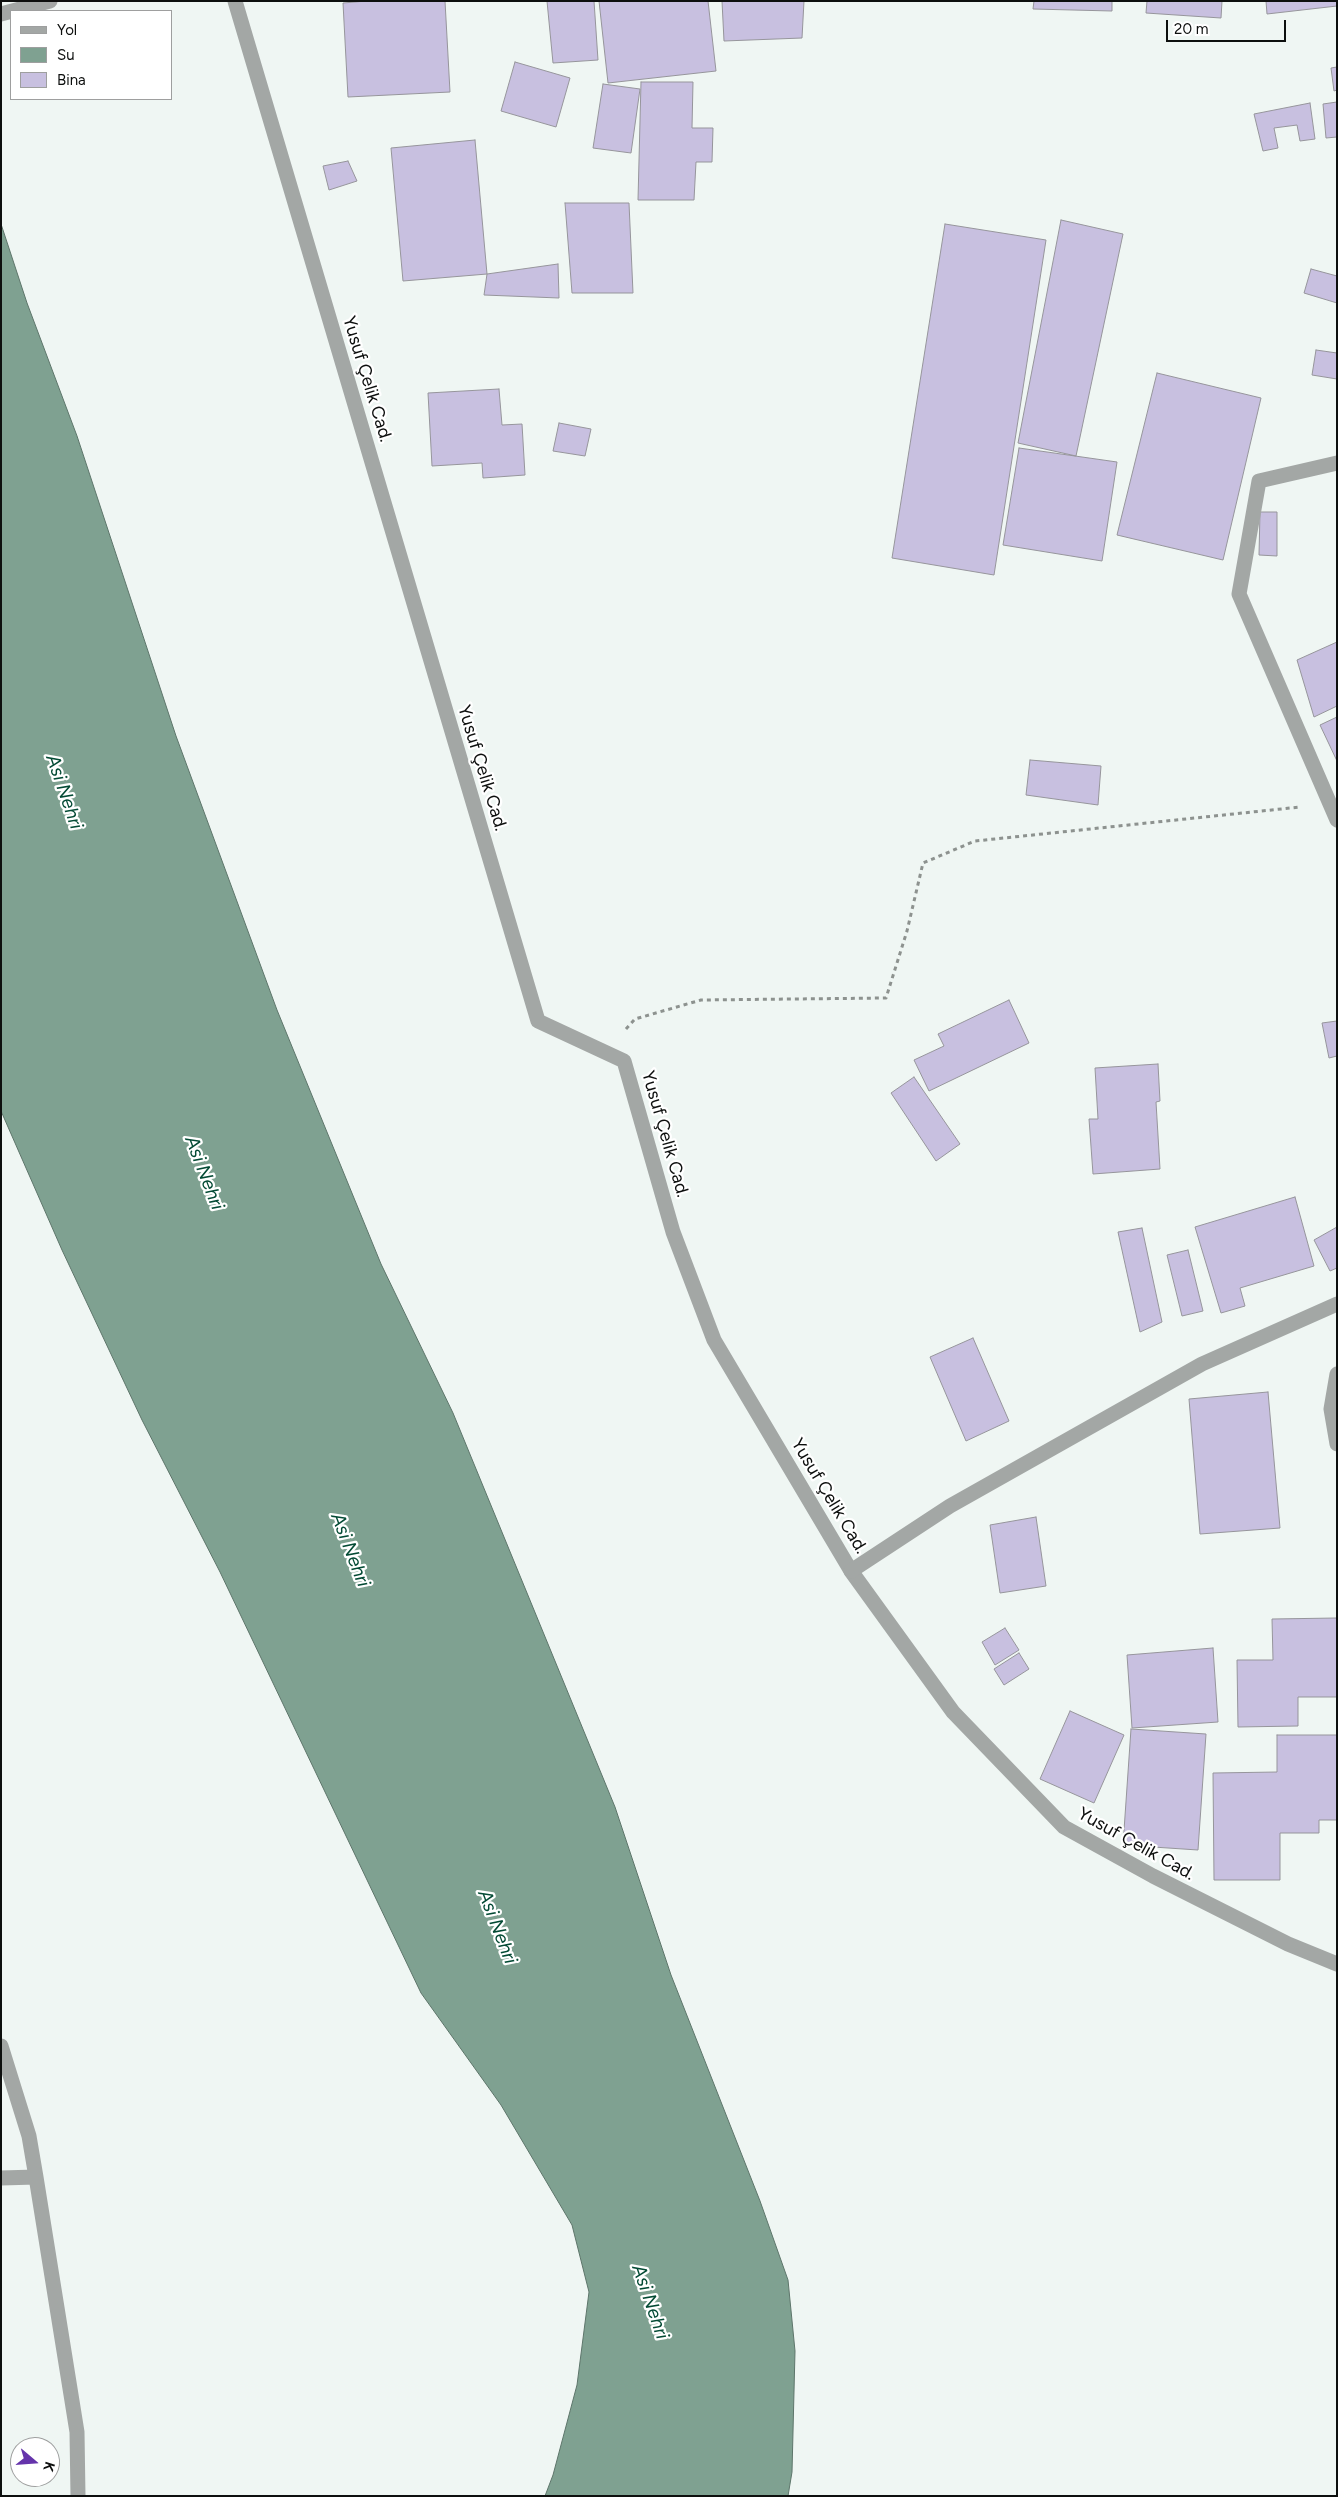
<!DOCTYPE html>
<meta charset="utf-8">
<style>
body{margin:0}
#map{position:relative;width:1338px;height:2497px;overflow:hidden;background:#eff6f3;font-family:Figtree,sans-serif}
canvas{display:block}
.frame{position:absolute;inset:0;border:2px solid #0d0f0e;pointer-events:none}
.legend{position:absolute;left:10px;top:10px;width:162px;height:90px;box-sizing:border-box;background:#fff;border:1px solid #9e9f9f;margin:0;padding:6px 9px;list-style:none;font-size:15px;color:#0d0f0e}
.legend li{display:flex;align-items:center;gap:10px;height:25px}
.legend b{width:25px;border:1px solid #9e9f9f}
.north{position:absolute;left:10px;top:2437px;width:50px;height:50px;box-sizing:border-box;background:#fff;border:1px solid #9e9f9f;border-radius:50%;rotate:108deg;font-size:14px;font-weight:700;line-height:20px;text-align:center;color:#0d0f0e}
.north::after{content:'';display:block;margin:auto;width:18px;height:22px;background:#6534ab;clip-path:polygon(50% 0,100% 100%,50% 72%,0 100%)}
.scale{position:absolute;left:1166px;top:20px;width:120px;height:22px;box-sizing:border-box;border:2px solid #0d0f0e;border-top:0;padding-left:6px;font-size:15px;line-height:18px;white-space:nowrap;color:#0d0f0e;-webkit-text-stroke:4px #fff;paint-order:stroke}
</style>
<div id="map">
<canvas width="1338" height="2497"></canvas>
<div class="frame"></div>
<ul class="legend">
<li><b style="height:6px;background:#a3a7a5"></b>Yol</li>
<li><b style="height:14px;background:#7fa191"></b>Su</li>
<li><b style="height:14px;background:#c8c0e0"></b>Bina</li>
</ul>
<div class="north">K</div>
<div class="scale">20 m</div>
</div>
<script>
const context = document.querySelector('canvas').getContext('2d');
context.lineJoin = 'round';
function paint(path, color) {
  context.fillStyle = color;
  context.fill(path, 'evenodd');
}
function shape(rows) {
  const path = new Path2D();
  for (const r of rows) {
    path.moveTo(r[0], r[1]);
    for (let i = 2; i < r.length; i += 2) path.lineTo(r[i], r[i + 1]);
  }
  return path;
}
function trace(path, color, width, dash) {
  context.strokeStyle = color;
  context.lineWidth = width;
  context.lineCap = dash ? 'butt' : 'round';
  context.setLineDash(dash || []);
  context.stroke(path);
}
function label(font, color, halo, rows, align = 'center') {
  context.font = font + ' Figtree,sans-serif';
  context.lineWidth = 4.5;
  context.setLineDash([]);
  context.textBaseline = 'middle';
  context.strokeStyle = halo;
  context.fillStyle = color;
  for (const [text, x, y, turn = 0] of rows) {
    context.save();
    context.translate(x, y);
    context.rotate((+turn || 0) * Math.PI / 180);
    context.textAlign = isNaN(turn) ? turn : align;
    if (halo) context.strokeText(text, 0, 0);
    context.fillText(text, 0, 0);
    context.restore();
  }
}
const water = shape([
 [1,224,27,303,77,436,176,736,277,1010,381,1264,453,1413,615,1807,671,1975,760,2201,788,2280,795,2351,792,2472,788,2496,545,2496,553,2475,577,2385,589,2292,572,2225,501,2105,421,1993,220,1572,142,1420,62,1250,1,1111,1,224]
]);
const building = shape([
 [367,1,445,1,450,92,348,97,343,3,367,1],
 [547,1,594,1,598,60,553,63,547,1],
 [599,1,708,1,716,71,608,83,599,1],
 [722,1,804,1,802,38,724,41,722,1],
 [1034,1,1112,1,1112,11,1033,9,1034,1],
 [1147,1,1222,1,1221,18,1146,13,1147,1],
 [1266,1,1337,1,1337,6,1267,14,1266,1],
 [515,62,570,78,556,127,501,111,515,62],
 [1337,67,1337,90,1334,91,1331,68,1337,67],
 [641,82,693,82,692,128,713,128,712,162,696,162,694,200,638,200,641,82],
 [603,84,640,89,631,153,593,148,603,84],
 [1337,102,1337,137,1326,138,1323,104,1337,102],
 [1310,103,1315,139,1300,141,1297,125,1274,128,1278,148,1263,151,1254,114,1310,103],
 [475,140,487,274,403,281,391,148,475,140],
 [348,161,357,181,329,190,323,166,348,161],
 [565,203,629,203,633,293,572,293,565,203],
 [1061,220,1123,234,1076,456,1018,443,1061,220],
 [945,224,1046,240,994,575,892,558,945,224],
 [558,264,559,298,484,295,487,274,558,264],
 [1311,269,1337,276,1337,303,1304,293,1311,269],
 [1316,350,1337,353,1337,379,1312,375,1316,350],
 [1157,373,1261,398,1223,560,1117,535,1157,373],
 [499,389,502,425,522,424,525,475,483,478,482,463,432,466,428,393,499,389],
 [559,423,591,429,585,456,553,451,559,423],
 [1019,448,1117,462,1102,561,1003,545,1019,448],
 [1260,512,1277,512,1277,556,1259,555,1260,512],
 [1337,642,1337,706,1314,717,1297,660,1337,642],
 [1337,717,1337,761,1320,725,1337,717],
 [1030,760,1101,766,1098,805,1026,795,1030,760],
 [1009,1000,1029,1043,929,1091,914,1060,944,1046,938,1034,1009,1000],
 [1337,1021,1337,1056,1329,1058,1322,1023,1337,1021],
 [1158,1064,1160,1101,1156,1102,1160,1169,1093,1174,1089,1119,1098,1119,1095,1068,1158,1064],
 [914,1077,960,1144,936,1161,891,1093,914,1077],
 [1295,1197,1314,1266,1240,1288,1245,1306,1221,1313,1195,1227,1295,1197],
 [1337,1227,1337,1268,1330,1271,1314,1240,1337,1227],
 [1142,1228,1162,1322,1140,1332,1118,1232,1142,1228],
 [1188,1250,1203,1311,1182,1316,1167,1255,1188,1250],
 [973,1338,1009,1421,966,1441,930,1357,973,1338],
 [1268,1392,1280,1528,1200,1534,1189,1399,1268,1392],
 [1036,1517,1046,1586,1000,1593,990,1525,1036,1517],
 [1337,1618,1337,1697,1298,1697,1298,1726,1238,1727,1237,1660,1273,1660,1272,1619,1337,1618],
 [1005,1628,1019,1650,995,1665,982,1642,1005,1628],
 [1213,1648,1218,1722,1132,1728,1127,1655,1213,1648],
 [1019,1653,1029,1669,1004,1685,994,1669,1019,1653],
 [1070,1711,1124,1735,1094,1803,1040,1779,1070,1711],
 [1131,1729,1206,1734,1198,1850,1123,1845,1131,1729],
 [1277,1735,1337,1735,1337,1820,1319,1820,1319,1833,1280,1833,1280,1880,1214,1880,1213,1773,1277,1772,1277,1735]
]);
const path = shape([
 [626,1029,635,1019,701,1000,886,998,907,931,923,863,975,841,1300,807]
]);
const minor = shape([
 [235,1,538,1021,624,1061,673,1232,714,1340,851,1571,953,1712,1064,1827,1153,1876,1288,1944,1337,1964],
 [1337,463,1259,481,1239,594,1337,820],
 [1337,1374,1331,1409,1337,1444],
 [1,2046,29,2136,36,2177,77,2432,78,2496],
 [1,2178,36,2177]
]);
const tertiary = shape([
 [1,14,50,1],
 [851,1571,950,1506,1202,1364,1337,1304]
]);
const streetNames = [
 ["Yusuf Çelik Cad.",367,379,73],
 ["Yusuf Çelik Cad.",482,768,73],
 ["Yusuf Çelik Cad.",665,1134,74],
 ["Yusuf Çelik Cad.",829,1496,59],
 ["Yusuf Çelik Cad.",1136,1844,29]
];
const waterNames = [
 ["Asi Nehri",64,792,71],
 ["Asi Nehri",204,1173,69],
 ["Asi Nehri",350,1550,69],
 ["Asi Nehri",497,1927,69],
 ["Asi Nehri",650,2302,71]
];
paint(water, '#7fa191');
trace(water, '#5d756a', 1);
paint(building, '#c8c0e0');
trace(building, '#96959b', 1);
trace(path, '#8d928f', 3, [4, 4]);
trace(minor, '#a3a7a5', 15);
trace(tertiary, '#a3a7a5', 15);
label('18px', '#0d0f0e', '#fff', streetNames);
label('italic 19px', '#034a34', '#fff', waterNames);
</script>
